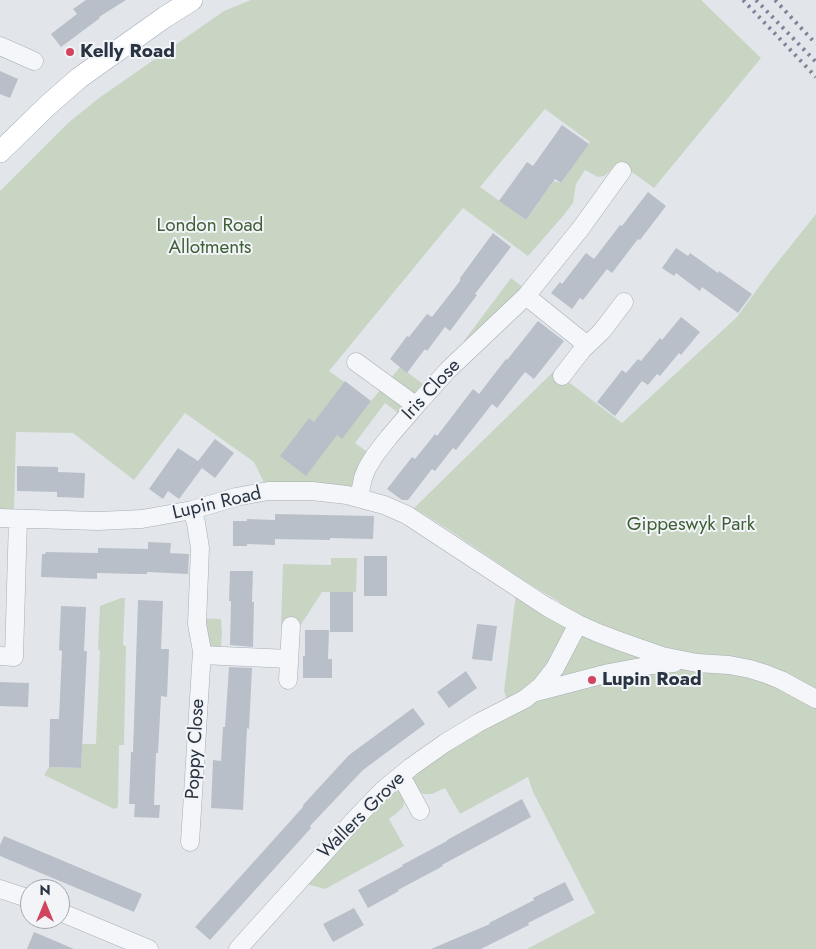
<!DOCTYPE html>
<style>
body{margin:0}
#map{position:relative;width:816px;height:949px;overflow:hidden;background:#e2e6eb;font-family:Jost,sans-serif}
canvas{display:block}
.north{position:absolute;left:20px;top:879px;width:50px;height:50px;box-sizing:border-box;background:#f2f4f8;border:1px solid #a2a7b0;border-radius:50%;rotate:0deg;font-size:14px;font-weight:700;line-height:20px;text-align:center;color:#293443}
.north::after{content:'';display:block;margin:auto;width:18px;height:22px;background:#d2445e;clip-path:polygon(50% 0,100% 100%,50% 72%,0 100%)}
</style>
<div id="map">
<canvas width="816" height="949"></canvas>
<div class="north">N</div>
</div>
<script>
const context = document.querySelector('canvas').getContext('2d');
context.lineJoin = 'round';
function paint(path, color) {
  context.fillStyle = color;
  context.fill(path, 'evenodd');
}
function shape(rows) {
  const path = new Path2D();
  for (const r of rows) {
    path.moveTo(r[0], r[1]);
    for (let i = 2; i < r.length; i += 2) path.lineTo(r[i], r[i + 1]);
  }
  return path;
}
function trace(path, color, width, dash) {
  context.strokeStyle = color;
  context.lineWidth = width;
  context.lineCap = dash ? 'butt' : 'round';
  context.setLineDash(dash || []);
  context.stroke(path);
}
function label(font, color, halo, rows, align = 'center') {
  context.font = font + ' Jost,sans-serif';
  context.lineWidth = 4;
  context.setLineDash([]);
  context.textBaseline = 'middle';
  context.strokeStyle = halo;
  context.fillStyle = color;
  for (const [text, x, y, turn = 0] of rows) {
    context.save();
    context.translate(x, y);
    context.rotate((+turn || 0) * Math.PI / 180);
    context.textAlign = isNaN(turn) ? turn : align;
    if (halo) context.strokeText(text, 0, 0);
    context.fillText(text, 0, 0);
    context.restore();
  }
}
const green = shape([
 [251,0,701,0,761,58,654,188,618,162,609,172,604,176,598,177,585,170,576,184,573,203,563,216,528,256,463,208,329,371,371,401,382,388,410,411,405,418,385,403,355,443,374,457,359,498,268,491,254,462,185,413,134,480,73,433,16,432,14,510,0,509,0,191,68,123,99,98,224,11],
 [545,109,590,142,561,183,554,181,526,220,480,187],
 [816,214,816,949,527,949,595,913,533,792,528,777,460,814,445,788,432,794,423,794,419,791,416,787,408,770,509,706,504,691,516,593,547,607,561,603,525,581,446,528,414,508,554,371,622,423,737,317,769,273],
 [511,278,529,292,466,354,464,341],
 [400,367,430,389,420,401,390,379],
 [331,558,357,558,356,592,322,592,300,626,281,626,283,564,331,565],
 [121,598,125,598,123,645,126,646,124,745,119,745,118,807,114,809,44,775,49,767,81,768,82,744,96,744,100,651,98,649,100,606],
 [198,618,221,619,222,634,220,656,202,655],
 [394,781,404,798,404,802,403,807,397,813,389,819,404,846,325,889,299,882]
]);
const building = shape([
 [86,0,126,0,99,17,100,18,61,47,51,34,77,14,73,9],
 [0,71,18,79,10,98,0,94],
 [562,125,589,144,561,183,555,179,526,220,499,201,527,162,533,166],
 [648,192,666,206,640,240,638,239,612,273,607,269,583,300,580,298,572,309,551,293,560,282,562,284,586,253,594,259,620,225,622,226],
 [493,233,511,247,475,294,477,295,450,331,445,327,427,351,425,349,407,373,390,359,407,336,409,337,427,314,432,317,460,281,460,278],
 [676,248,688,256,690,253,718,273,719,271,752,294,738,313,702,287,700,291,676,273,674,276,662,268],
 [681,317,700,332,681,355,679,353,660,376,657,374,648,385,642,381,615,416,597,402,622,370,626,373,638,359,641,361,660,338,662,340],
 [538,321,564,341,534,379,525,372,497,408,492,404,456,450,453,448,435,471,432,469,408,500,402,500,387,489,412,457,415,459,435,434,437,436,473,389,479,394,506,359,507,360],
 [345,381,371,401,342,439,337,435,306,476,280,456,309,418,314,422],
 [215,439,234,453,215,478,202,468,179,499,168,491,163,499,149,489,178,448,198,461],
 [17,466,58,467,58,472,85,473,84,498,57,497,57,492,17,491],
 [275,514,374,516,373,539,330,538,330,540,275,539,275,545,247,544,247,546,233,546,233,521,247,521,247,519,275,520],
 [148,542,171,543,170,553,189,554,188,574,147,572,147,574,137,574,97,573,97,579,41,577,42,554,45,554,46,552,98,553,98,548,148,549],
 [364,556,387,556,387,596,364,596],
 [230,571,253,571,252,602,254,602,253,647,230,645,231,601,229,601],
 [330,592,353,592,353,632,330,632],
 [138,600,163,601,161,649,169,649,167,697,161,696,158,753,156,753,154,805,160,805,159,818,134,817,135,804,129,804,131,752,133,752],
 [61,606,86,607,84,651,87,651,81,768,49,767,50,719,59,719,62,651,59,650],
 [477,624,497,626,492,661,472,659],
 [305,630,329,630,328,659,332,659,332,678,303,678,303,656,305,656],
 [229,667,252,668,252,669,249,729,247,728,243,810,211,808,213,760,221,761,223,727,225,727],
 [466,671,477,688,449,708,437,692],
 [0,682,29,683,28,707,0,706],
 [413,708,425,724,363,770,310,826,311,828,210,940,195,927,303,807,303,805,349,755],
 [522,799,531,817,442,865,443,866,398,890,399,891,368,908,358,890,403,866,402,865,447,841,447,840],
 [4,836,142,894,134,912,0,856,0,845],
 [565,882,574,900,528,923,529,925,481,949,431,949,490,924,489,923,534,900,533,898],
 [354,908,364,925,333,942,323,924],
 [34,932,74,949,27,949]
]);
const minor = shape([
 [0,46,34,61],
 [526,296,587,345],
 [356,362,415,405],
 [562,376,583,349,602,331,624,302],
 [359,498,363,478,367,468,375,455,389,437,420,401,448,370,526,296,581,228,622,171],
 [0,518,98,521,142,519,192,510,236,497,268,491,312,491,347,495,384,505,407,515,547,607,578,624,598,633,622,642,662,656,697,663,729,665,750,669,766,674,781,680,816,699],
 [202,655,289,659],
 [0,656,14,657,18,519],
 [288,680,291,626],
 [536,692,609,673,652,665,674,663],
 [400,777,406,785,420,811],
 [190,842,202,651,197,624,200,548,196,523,192,510],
 [0,889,30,899],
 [60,912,149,949],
 [238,949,355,819,383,790,411,767,445,743,478,723,525,699,541,686,555,668,578,624]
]);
const major = shape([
 [0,152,47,106,79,78,165,17,192,0]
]);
const rail = shape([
 [743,0,816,77],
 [756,0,816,62],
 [775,0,816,44]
]);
const markers = [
 [70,52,5,"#d2445e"],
 [592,680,5,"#d2445e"]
];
const poiNames = [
 ["Kelly Road",80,52],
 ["Lupin Road",602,680]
];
const parkNames = [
 ["London Road",210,226],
 ["Allotments",210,248],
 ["Gippeswyk Park",691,525]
];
const streetNames = [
 ["Iris Close",432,390,-47],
 ["Lupin Road",217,504,-13],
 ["Poppy Close",196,749,-87],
 ["Wallers Grove",362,816,-45]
];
paint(green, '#c8d5c3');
paint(building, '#b9bfc8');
trace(minor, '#a7adb5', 19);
trace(major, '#a1aab7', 22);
trace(minor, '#f5f6f9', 18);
trace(major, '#fff', 21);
trace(rail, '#7b8595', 4, [2.5, 5]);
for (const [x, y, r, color] of markers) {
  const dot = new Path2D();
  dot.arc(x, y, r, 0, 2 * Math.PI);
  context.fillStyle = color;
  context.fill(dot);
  trace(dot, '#f2f4f8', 2);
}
label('bold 19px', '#293443', '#f2f4f8', poiNames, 'left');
label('19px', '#3f5f36', '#f2f4f8', parkNames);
label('19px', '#293443', '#f2f4f8', streetNames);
</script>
